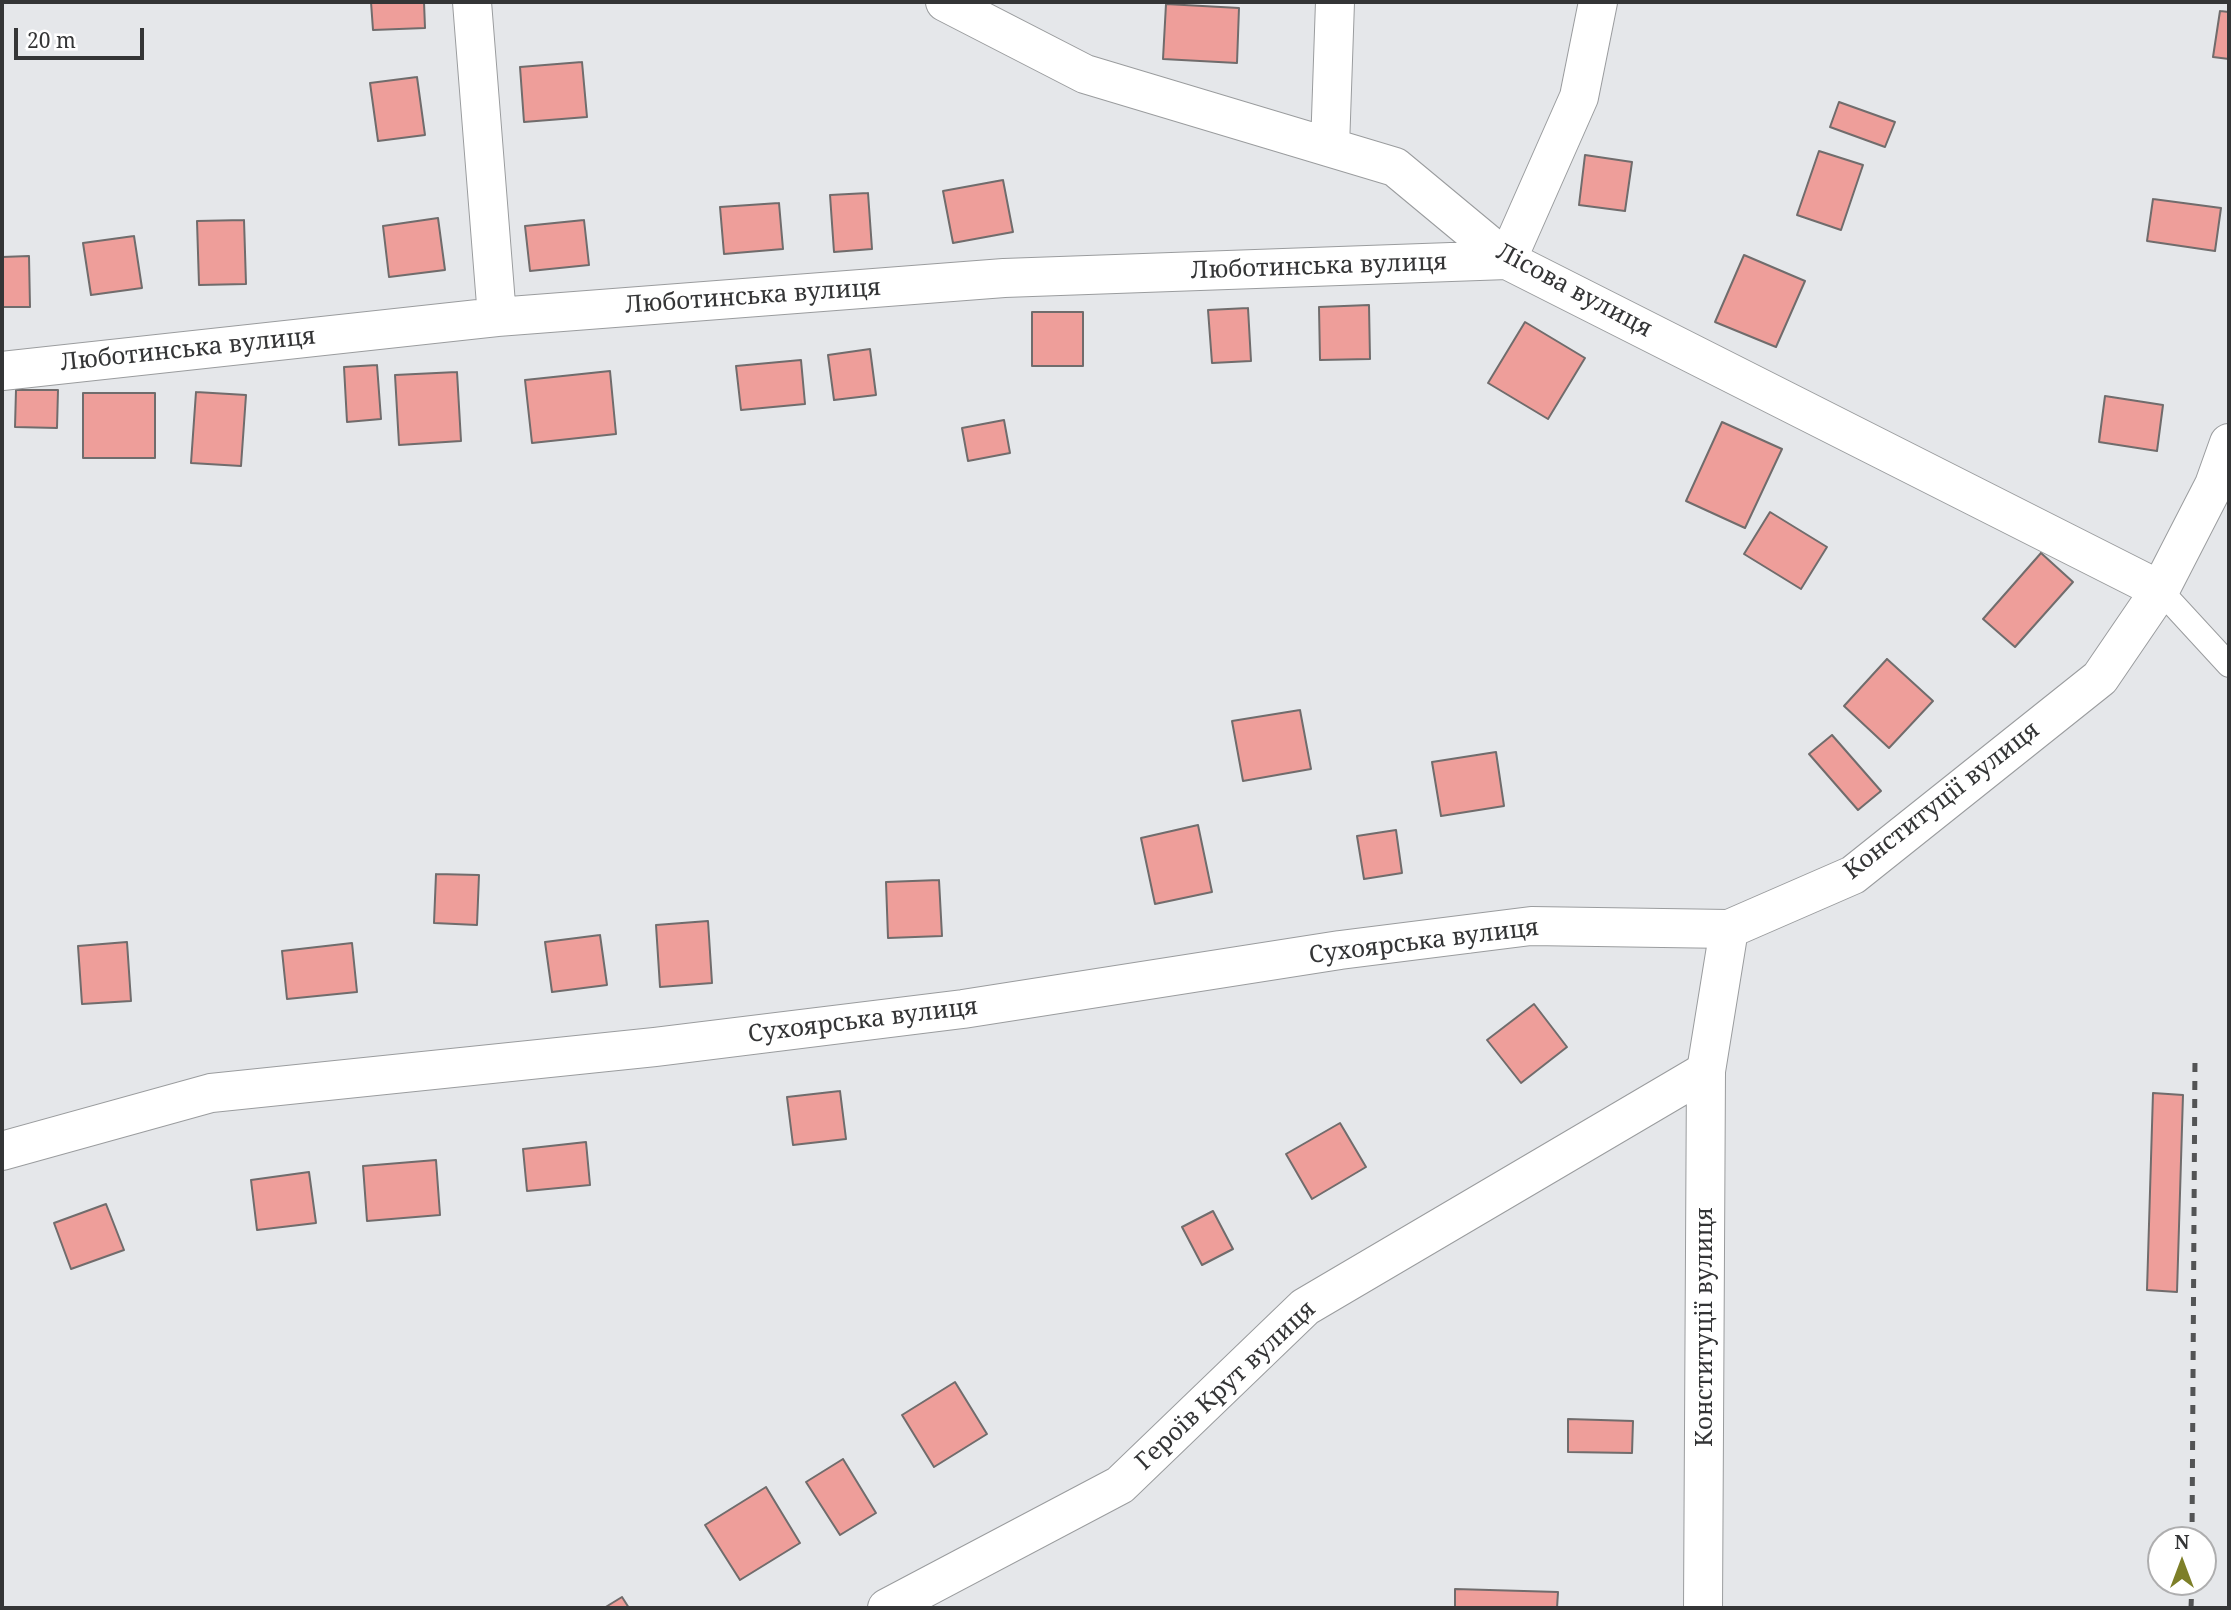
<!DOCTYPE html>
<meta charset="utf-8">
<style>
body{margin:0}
#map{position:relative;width:2231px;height:1610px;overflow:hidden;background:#e5e7ea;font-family:"Noto Serif",serif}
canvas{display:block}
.frame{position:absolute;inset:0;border:4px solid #343536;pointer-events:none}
.north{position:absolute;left:2147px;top:1526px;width:70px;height:70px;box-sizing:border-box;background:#fff;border:2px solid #aeaeaf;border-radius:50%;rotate:0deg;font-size:19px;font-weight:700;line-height:28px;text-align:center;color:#343536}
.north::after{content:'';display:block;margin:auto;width:24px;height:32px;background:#7d7f28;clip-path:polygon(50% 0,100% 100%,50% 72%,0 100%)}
.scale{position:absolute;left:14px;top:28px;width:130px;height:32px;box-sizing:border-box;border:4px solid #343536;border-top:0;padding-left:9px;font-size:21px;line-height:24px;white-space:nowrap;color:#343536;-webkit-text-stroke:5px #fff;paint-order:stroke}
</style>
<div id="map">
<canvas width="2231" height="1610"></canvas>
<div class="frame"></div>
<div class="north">N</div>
<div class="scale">20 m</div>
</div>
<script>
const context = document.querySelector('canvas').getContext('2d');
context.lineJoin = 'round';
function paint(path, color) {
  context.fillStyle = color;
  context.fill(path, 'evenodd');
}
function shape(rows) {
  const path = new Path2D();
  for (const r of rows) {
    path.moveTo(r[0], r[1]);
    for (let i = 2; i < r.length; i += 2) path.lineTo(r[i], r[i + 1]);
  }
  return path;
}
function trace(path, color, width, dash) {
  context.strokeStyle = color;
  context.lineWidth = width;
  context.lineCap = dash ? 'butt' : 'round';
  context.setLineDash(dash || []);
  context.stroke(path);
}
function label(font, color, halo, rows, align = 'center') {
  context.font = font + ' "Noto Serif",serif';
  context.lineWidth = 6;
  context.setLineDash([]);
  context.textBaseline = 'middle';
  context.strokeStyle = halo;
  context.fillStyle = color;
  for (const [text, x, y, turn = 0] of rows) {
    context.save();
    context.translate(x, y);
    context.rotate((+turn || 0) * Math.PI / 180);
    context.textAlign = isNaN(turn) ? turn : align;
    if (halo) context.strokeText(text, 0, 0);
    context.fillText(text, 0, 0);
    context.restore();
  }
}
const building = shape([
 [371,2,424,2,425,28,373,30,371,2],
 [1166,4,1239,8,1237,63,1163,59,1166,4],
 [2220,11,2229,12,2229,59,2213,57,2220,11],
 [582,62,587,117,524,122,520,67,582,62],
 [417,77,425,135,378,141,370,83,417,77],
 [1839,102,1895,122,1885,147,1830,127,1839,102],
 [1819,151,1863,165,1841,230,1797,215,1819,151],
 [1585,155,1632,162,1625,211,1579,205,1585,155],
 [1003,180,1013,232,953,243,943,191,1003,180],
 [868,193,872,249,834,252,830,195,868,193],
 [2153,199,2221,208,2215,251,2147,241,2153,199],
 [779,203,783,249,724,254,720,207,779,203],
 [438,218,445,270,389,277,383,226,438,218],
 [244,220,246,284,199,285,197,221,244,220],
 [584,220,589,265,530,271,525,226,584,220],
 [134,236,142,288,91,295,83,243,134,236],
 [1744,255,1805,281,1776,347,1715,322,1744,255],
 [29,256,30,307,2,307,2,257,29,256],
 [1369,305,1370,359,1320,360,1319,307,1369,305],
 [1248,308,1251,361,1212,363,1208,310,1248,308],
 [1032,312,1083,312,1083,366,1032,366,1032,312],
 [1525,322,1585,358,1548,419,1488,383,1525,322],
 [870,349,876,395,834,400,828,355,870,349],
 [801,360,805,404,741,410,736,366,801,360],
 [377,365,381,419,347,422,344,367,377,365],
 [610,371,616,434,532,443,525,380,610,371],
 [457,372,461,441,399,445,395,375,457,372],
 [16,390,58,390,57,428,15,427,16,390],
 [196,392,246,395,241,466,191,463,196,392],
 [83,393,155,393,155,458,83,458,83,393],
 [2105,396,2163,405,2157,451,2099,442,2105,396],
 [1004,420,1010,453,968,461,962,428,1004,420],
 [1722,422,1782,449,1745,528,1686,501,1722,422],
 [1770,512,1827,547,1801,589,1744,554,1770,512],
 [2041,553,2073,582,2015,647,1983,619,2041,553],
 [1887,659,1933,701,1889,748,1844,706,1887,659],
 [1300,710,1311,769,1243,781,1232,721,1300,710],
 [1832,735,1881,791,1858,810,1809,754,1832,735],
 [1496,752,1504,806,1441,816,1432,762,1496,752],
 [1198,825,1212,892,1155,904,1141,838,1198,825],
 [1396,830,1402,873,1364,879,1357,836,1396,830],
 [436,874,479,875,477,925,434,923,436,874],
 [939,880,942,936,888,938,886,882,939,880],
 [708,921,712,983,660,987,656,925,708,921],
 [600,935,607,985,552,992,545,942,600,935],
 [127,942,131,1001,82,1004,78,946,127,942],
 [352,943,357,992,287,999,282,951,352,943],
 [1534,1004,1567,1047,1521,1083,1487,1040,1534,1004],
 [840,1091,846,1139,793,1145,787,1097,840,1091],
 [2153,1093,2183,1095,2177,1292,2147,1290,2153,1093],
 [1340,1123,1366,1167,1312,1199,1286,1154,1340,1123],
 [586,1142,590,1185,527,1191,523,1149,586,1142],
 [436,1160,440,1215,367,1221,363,1166,436,1160],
 [309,1172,316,1223,257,1230,251,1180,309,1172],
 [106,1204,124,1250,71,1269,54,1223,106,1204],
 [1213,1211,1233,1249,1202,1265,1182,1227,1213,1211],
 [955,1382,987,1434,934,1467,902,1415,955,1382],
 [1568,1419,1633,1421,1632,1453,1568,1452,1568,1419],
 [843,1459,876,1513,840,1535,806,1482,843,1459],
 [766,1487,800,1543,740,1580,705,1525,766,1487],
 [1455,1589,1558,1592,1557,1608,1455,1608,1455,1589],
 [622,1597,629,1608,604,1608,622,1597]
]);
const service = shape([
 [2160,590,2229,665]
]);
const minor = shape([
 [472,2,497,317],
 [945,2,1085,74,1395,167,1507,260,2160,590],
 [1330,147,1335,2],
 [2,371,497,317,1004,278,1507,260,1579,97,1598,2],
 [2,1151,211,1093,655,1047,963,1009,1340,950,1531,926,1729,929],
 [887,1608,1120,1485,1305,1307,1706,1071],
 [1703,1608,1706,1071]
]);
const tertiary = shape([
 [1706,1071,1729,929,1853,875,2100,678,2160,590,2214,485,2229,443]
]);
const rail = shape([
 [2192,1540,2195,1057],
 [2191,1608,2192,1582]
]);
const streetNames = [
 ["Люботинська вулиця",1319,267,-2],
 ["Лісова вулиця",1574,291,28],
 ["Люботинська вулиця",753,297,-4],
 ["Люботинська вулиця",188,350,-6],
 ["Конституції вулиця",1942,801,-38],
 ["Сухоярська вулиця",1424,942,-7],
 ["Сухоярська вулиця",863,1021,-7],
 ["Конституції вулиця",1705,1327,-90],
 ["Героїв Крут вулиця",1226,1386,-43]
];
paint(building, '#ee9e9a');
trace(building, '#706c6c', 2);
trace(service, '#9a9c9e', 26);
trace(minor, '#9a9c9e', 40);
trace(tertiary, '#9a9c9e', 40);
trace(service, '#fff', 24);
trace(minor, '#fff', 38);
trace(tertiary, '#fff', 38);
trace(rail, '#535455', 5, [9, 9]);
label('24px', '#343536', '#fff', streetNames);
</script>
